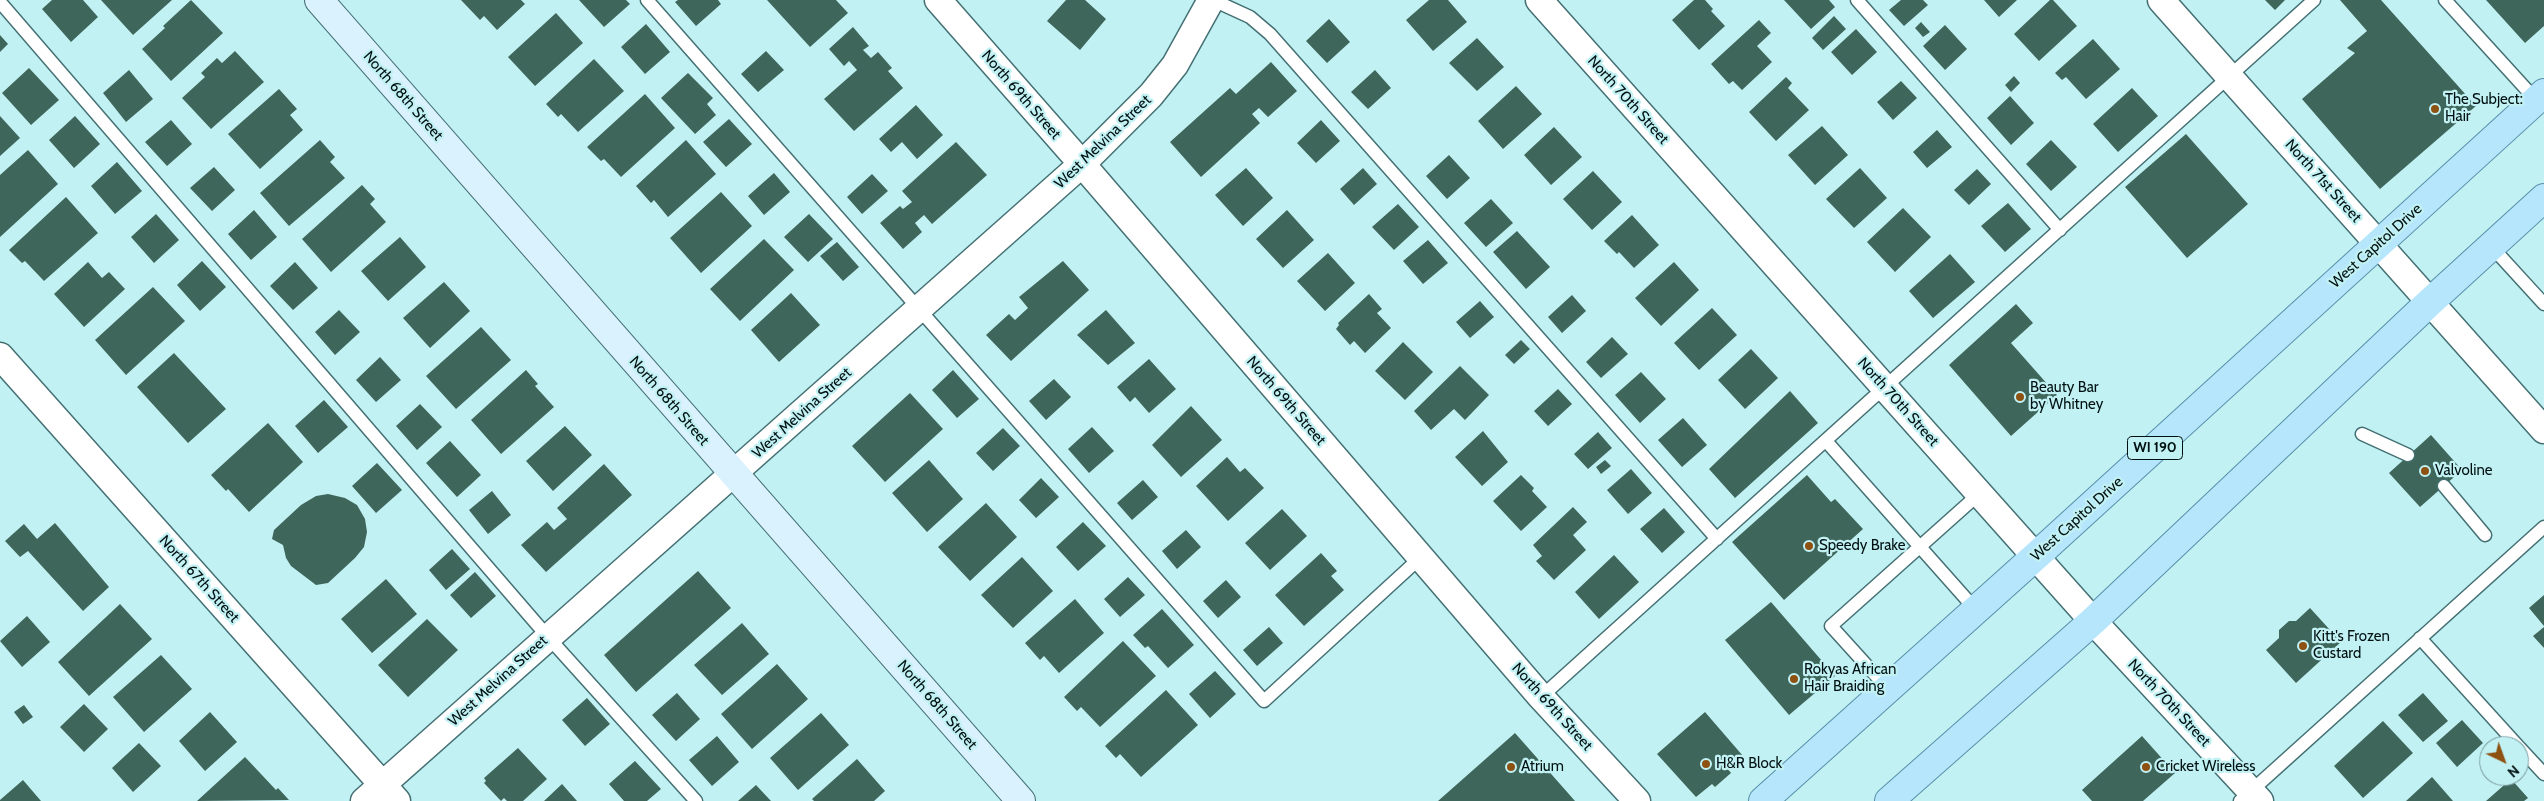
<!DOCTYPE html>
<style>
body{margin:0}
#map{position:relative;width:2544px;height:801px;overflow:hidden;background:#c2f1f4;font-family:Cabin,sans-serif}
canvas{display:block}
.north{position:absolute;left:2479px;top:736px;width:50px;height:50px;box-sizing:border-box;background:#c2f1f4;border:1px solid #759799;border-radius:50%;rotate:138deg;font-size:14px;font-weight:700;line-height:20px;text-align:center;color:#011011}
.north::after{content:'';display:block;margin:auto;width:18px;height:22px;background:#8d5111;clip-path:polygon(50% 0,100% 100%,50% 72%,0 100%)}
</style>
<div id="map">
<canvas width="2544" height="801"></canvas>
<div class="north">N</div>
</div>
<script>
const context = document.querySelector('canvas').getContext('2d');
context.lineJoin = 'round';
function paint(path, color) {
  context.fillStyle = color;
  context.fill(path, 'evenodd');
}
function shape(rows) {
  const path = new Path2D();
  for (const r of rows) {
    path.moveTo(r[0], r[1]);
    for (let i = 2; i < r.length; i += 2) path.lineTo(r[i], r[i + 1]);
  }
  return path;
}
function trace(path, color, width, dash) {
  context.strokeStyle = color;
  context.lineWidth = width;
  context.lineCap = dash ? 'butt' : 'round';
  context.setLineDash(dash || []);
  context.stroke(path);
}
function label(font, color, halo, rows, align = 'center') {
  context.font = font + ' Cabin,sans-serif';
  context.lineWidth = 4.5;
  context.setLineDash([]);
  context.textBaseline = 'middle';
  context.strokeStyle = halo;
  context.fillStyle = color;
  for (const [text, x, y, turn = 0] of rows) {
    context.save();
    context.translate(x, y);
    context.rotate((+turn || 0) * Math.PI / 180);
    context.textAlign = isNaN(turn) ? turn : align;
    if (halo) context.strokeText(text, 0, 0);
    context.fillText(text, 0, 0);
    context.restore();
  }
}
const building = shape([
 [52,0,83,0,98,17,71,42,42,9],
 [101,0,172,0,133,35],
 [191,0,223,33,171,81,142,49,165,28,163,26],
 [461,0,521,0,525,4,497,30,484,16,480,20],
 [579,0,626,0,630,4,604,27],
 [678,0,718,0,721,4,696,26,675,2],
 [767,0,836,0,848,13,810,47],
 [1066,0,1085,0,1106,19,1080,50,1047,21],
 [1429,0,1448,0,1467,22,1433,51,1406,20],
 [1694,0,1705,0,1713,9,1711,11,1725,26,1699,50,1672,20],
 [1784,0,1829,0,1835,7,1811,29],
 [1901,0,1923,0,1928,5,1904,26,1889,10],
 [1984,0,2017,0,1999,17],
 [2050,0,2053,0,2077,26,2039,61,2014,34],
 [2265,0,2285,0,2275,10],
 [2340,0,2381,0,2476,106,2380,189,2302,99,2355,53,2347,48,2367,31],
 [2486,0,2544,0,2544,26,2525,43],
 [556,13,583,43,535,86,508,57],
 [1834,16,1846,29,1823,50,1812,38],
 [1329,19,1350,42,1327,63,1306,41],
 [1759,20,1771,33,1757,46,1772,62,1742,90,1733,81,1729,84,1711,64],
 [1921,22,1930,32,1923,37,1915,28],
 [646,24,670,52,645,74,621,47],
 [1945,25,1967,49,1945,70,1923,46],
 [853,27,869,46,863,50,871,58,878,52,892,68,888,71,903,88,854,131,824,99,857,70,849,61,844,66,829,49],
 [1856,29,1877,52,1852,75,1831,52],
 [0,35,8,44,0,52],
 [1477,38,1504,67,1477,91,1449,63],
 [2093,39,2120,69,2086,99,2066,77,2062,80,2055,73],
 [235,51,264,82,211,129,182,98,205,77,201,73,217,58,222,63],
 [766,51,784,70,758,92,741,74],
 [594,59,624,91,578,132,561,114,558,117,546,104],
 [1271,62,1297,91,1268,117,1259,108,1252,114,1260,123,1201,177,1170,142,1230,88,1236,94],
 [29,68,59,100,31,125,2,93],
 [129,70,153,99,126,122,103,93],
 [1375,70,1391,88,1368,109,1351,92],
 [688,73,713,98,707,104,716,115,695,134,661,98],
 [2014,76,2020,83,2011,92,2005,85],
 [1786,77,1792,83,1788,88,1809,110,1776,141,1749,112],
 [1901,81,1917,98,1893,120,1877,102],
 [1516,86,1542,114,1503,149,1478,121],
 [2132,88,2158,116,2118,152,2093,124],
 [279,89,297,109,290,115,303,130,260,169,228,134],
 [645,94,675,128,621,177,604,159,601,161,587,147],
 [2010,96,2034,123,2011,145,1987,118],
 [916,105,943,135,917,159,902,142,891,152,879,139],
 [0,116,20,138,0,156],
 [75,116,100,144,74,168,49,140],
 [729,119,752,144,726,167,703,142],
 [171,120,192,144,167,166,145,142],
 [1321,120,1340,141,1316,163,1297,143],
 [1822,126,1848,155,1815,185,1788,155],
 [1554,127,1582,157,1551,185,1524,155],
 [1937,130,1952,147,1927,168,1913,152],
 [2186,134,2248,204,2187,258,2125,187],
 [320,140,335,157,330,162,345,178,289,226,260,193],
 [686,140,716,174,668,217,654,200,651,203,636,186],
 [2051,140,2077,167,2051,191,2026,164],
 [956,142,987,175,932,224,924,215,915,223,922,232,903,249,880,223,900,206,903,209,912,202,902,191],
 [28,150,58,184,0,237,0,175],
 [1449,155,1470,178,1447,199,1426,176],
 [117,162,142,191,115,214,91,186],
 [214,167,235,190,212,211,190,188],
 [1246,168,1273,198,1243,226,1215,195],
 [1363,168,1377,184,1354,205,1340,189],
 [1860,168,1887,198,1854,228,1826,199],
 [1977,169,1991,184,1969,205,1954,190],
 [1593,171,1622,202,1592,230,1563,199],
 [774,173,790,192,764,215,748,196],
 [872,174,888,191,862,214,847,197],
 [362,185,375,199,370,204,386,222,331,272,302,239],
 [721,192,752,226,701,273,670,238],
 [66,197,98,233,44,281,25,261,22,263,9,250],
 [1491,199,1513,223,1486,247,1464,223],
 [2008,203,2031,229,2005,252,1981,226],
 [1398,204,1419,227,1394,250,1372,227],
 [1903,208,1931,237,1895,272,1867,242],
 [254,210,277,237,251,260,228,234],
 [1287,210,1314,240,1283,268,1256,239],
 [156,214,179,240,154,263,131,237],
 [809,214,833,239,808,262,784,237],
 [1632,215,1659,245,1634,268,1619,252,1617,254,1604,241],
 [1517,231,1550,267,1526,289,1493,252],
 [400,237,426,267,388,301,361,271],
 [764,239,794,270,740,321,710,289],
 [1428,240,1448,263,1423,284,1403,261],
 [837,242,859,267,843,281,820,256],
 [1328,253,1355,283,1325,311,1297,281],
 [1950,254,1975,282,1933,318,1909,291],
 [202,261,226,287,200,311,177,285],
 [1063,261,1089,290,1011,361,986,335,1009,314,1015,320,1028,308,1019,297],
 [88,262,102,278,109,272,125,289,84,327,54,294],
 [295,262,318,288,293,310,270,286],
 [1674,262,1699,290,1661,326,1635,298],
 [444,282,470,311,430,348,403,318],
 [153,287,185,321,126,375,95,340],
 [791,293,820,325,779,362,751,330],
 [1369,294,1382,309,1377,313,1391,328,1365,353,1354,341,1350,345,1336,329,1339,325,1338,323],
 [1572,295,1586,311,1562,333,1548,317],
 [1480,301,1494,317,1470,338,1456,322],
 [2016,304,2033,323,2011,343,2057,395,2011,436,1949,365],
 [1712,308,1737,335,1699,370,1674,343],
 [339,310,360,332,335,355,315,332],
 [1106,310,1135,343,1108,365,1077,335],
 [481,327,511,360,456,409,426,376],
 [1612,337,1628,354,1601,378,1586,362],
 [1521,340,1530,349,1514,364,1505,355],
 [1403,342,1433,372,1405,400,1375,371],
 [1751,349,1778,378,1745,409,1718,380],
 [174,353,226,409,188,443,137,387],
 [380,357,401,380,376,402,356,380],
 [1149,359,1176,389,1149,413,1135,397,1130,402,1117,387],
 [1460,366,1489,395,1465,420,1454,409,1431,430,1414,411],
 [526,370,538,384,535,386,554,407,501,454,471,420],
 [953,370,979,399,957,418,932,390],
 [1641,372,1666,399,1640,423,1615,395],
 [1054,379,1071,397,1046,420,1029,401],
 [1558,389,1572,404,1548,426,1534,411],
 [1790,391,1818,423,1735,498,1709,469],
 [910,393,943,429,885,482,852,446],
 [324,400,348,427,318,453,295,426],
 [420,404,442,427,417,450,396,426],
 [1191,406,1222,440,1181,477,1152,445],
 [1683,418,1707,445,1682,467,1658,440],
 [268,423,303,462,249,512,228,489,226,491,211,475],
 [565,426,592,455,553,491,526,461],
 [1092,427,1114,451,1089,473,1068,449],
 [1003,428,1020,446,993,471,976,453],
 [1483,431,1508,462,1482,486,1455,457],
 [1598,432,1612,448,1588,469,1574,454],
 [2431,435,2462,470,2420,507,2389,473],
 [450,441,481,475,457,497,426,463],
 [1227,457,1240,472,1245,468,1264,488,1228,521,1196,486],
 [929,460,963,499,927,532,892,493],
 [1605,460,1611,466,1601,474,1596,467],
 [377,463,402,490,376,513,352,486],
 [604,464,632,495,546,572,521,545,547,522,554,530,567,519,557,508],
 [1631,469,1652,493,1628,514,1607,490],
 [1521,475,1534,488,1532,491,1547,507,1521,531,1493,501],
 [1807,475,1831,502,1835,499,1863,529,1784,600,1732,542],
 [1041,478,1059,497,1036,518,1019,500],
 [1143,480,1158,497,1132,520,1117,503],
 [492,491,511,515,488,534,469,510],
 [328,494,345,498,357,505,365,519,367,532,364,547,355,558,328,583,316,585,291,566,286,558,283,545,272,539,274,530,301,505,316,496],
 [986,503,1017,537,970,581,938,547],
 [1573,507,1587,522,1573,535,1586,550,1554,580,1536,561,1542,556,1533,545],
 [1664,508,1685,532,1662,553,1640,529],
 [1282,509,1307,536,1270,570,1245,543],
 [1083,522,1106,546,1078,571,1056,547],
 [55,523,109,587,83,611,28,551,20,557,5,541,24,524,37,539],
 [1186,530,1201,547,1177,569,1162,551],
 [452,549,470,569,446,590,429,570],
 [1321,553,1337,571,1331,576,1344,590,1304,626,1275,595],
 [1614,555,1639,582,1599,619,1575,592],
 [1022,557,1053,591,1013,628,981,595],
 [698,571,731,608,636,692,604,655],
 [475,572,496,596,471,618,450,595],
 [1128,577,1145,595,1120,617,1104,599],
 [386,579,417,614,372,653,341,619],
 [1226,580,1241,597,1218,618,1203,601],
 [2544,595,2544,626,2529,608],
 [1075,599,1104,633,1059,673,1044,656,1040,660,1025,643],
 [1771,602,1835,676,1789,715,1725,640],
 [120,604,152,639,89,696,58,662],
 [2310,608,2341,642,2296,683,2266,650,2279,638,2279,630,2289,621,2296,621],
 [1162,609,1194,645,1168,668,1148,646,1145,648,1133,635],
 [27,616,50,642,22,667,0,641],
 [427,619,458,650,408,697,378,665],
 [742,623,769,654,722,695,694,665],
 [1269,627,1283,643,1257,666,1243,650],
 [2544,627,2544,648,2533,636],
 [1123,641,1156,676,1100,727,1081,707,1077,711,1064,697],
 [161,655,192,689,144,732,113,697],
 [777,664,808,699,752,749,721,714],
 [1215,671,1236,694,1210,718,1189,694],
 [1166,690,1198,725,1141,777,1120,754,1116,758,1105,746],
 [677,693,700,719,676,741,652,715],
 [2423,693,2448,721,2423,742,2398,715],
 [587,698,610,724,585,746,562,720],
 [84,704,108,729,84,752,60,727],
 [24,705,33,717,23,724,14,712],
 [210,712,237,742,205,771,179,741],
 [1705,712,1743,756,1728,769,1731,773,1715,787,1712,784,1696,797,1657,754],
 [821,713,849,745,798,790,770,758],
 [2462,720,2483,743,2457,767,2436,743],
 [2383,721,2413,753,2363,798,2334,766],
 [1515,733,1575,801,1438,801],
 [717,736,739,762,712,786,689,760],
 [2142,736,2175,773,2143,801,2092,801,2082,790],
 [139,743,161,766,133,792,112,768],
 [518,748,547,779,523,801,507,801,504,798,501,801,484,783,486,781,484,778],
 [245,757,276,790,278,788,289,800,197,801],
 [857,759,885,791,874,801,814,801,812,799],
 [635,761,661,789,647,801,624,801,609,784],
 [2432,777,2453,801,2406,801],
 [2511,779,2528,798,2524,801,2486,801],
 [23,780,41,801,0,801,0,800],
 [562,784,577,801,544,801],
 [756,785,771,801,738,801]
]);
const lane = shape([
 [647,0,1264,701,1421,557],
 [1213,0,1250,17,1270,34,1717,539],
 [1857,0,2060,230],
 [2445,0,2536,100],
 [0,2,548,637,696,801],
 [2491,246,2544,304],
 [2362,434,2408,455],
 [1826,441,1976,610],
 [2444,486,2485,535],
 [2420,638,2518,746],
 [1888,689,1831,626,1980,493],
 [1541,697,2314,0],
 [2519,747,2544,774],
 [2240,801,2544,527]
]);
const street = shape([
 [938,0,1082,164,1541,697,1637,801],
 [1539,0,2093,621,2260,801],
 [2161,0,2544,430],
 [0,356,397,801],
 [364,801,1082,164,1151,95,1175,65,1211,0]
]);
const secondary = shape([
 [319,0,1021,801]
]);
const primary = shape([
 [1763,801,2036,556,2544,93],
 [1889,801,2093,621,2430,302,2544,198]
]);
const markers = [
 [2435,109,5,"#8d5111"],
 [2020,397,5,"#8d5111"],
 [2425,471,5,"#8d5111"],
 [1809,546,5,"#8d5111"],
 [2303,646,5,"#8d5111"],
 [1794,679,5,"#8d5111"],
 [1706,764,5,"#8d5111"],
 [1511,767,5,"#8d5111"],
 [2146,767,5,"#8d5111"]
];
const shields = [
 [2155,448,55]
];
const shieldNames = [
 ["WI 190",2155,448]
];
const streetNames = [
 ["North 69th Street",1021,95,49],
 ["North 68th Street",403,96,49],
 ["North 70th Street",1628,100,48],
 ["West Melvina Street",1103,142,-44],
 ["North 71st Street",2323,181,48],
 ["West Capitol Drive",2376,246,-42],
 ["North 68th Street",669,401,49],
 ["North 69th Street",1286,401,49],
 ["North 70th Street",1898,402,48],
 ["West Melvina Street",802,413,-42],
 ["West Capitol Drive",2077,519,-42],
 ["North 67th Street",199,579,48],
 ["West Melvina Street",498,681,-42],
 ["North 70th Street",2169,703,47],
 ["North 68th Street",937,705,49],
 ["North 69th Street",1552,707,48]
];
const poiNames = [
 ["The Subject:",2445,100],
 ["Hair",2445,117],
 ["Beauty Bar",2030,388],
 ["by Whitney",2030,405],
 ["Valvoline",2435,471],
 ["Speedy Brake",1819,546],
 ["Kitt's Frozen",2313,637],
 ["Custard",2313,654],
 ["Rokyas African",1804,670],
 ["Hair Braiding",1804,687],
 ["H&R Block",1716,764],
 ["Atrium",1521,767],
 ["Cricket Wireless",2156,767]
];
paint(building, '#3f665a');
trace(lane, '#447073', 15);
trace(street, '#447073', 29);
trace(secondary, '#447073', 30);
trace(primary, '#5790a8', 30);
trace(lane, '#fff', 12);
trace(street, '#fff', 26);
trace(secondary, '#daf2fe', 28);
trace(primary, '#b6e6fc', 28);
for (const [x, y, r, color] of markers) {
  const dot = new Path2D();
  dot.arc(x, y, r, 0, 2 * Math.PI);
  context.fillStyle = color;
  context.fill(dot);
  trace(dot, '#c2f1f4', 2);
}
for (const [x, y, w] of shields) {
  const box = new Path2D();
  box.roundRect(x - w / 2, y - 11.5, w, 23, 4);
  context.fillStyle = '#c2f1f4';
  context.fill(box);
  trace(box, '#011011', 1);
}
label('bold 14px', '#011011', null, shieldNames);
label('15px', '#011011', '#c2f1f4', streetNames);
label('15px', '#011011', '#c2f1f4', poiNames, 'left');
</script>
